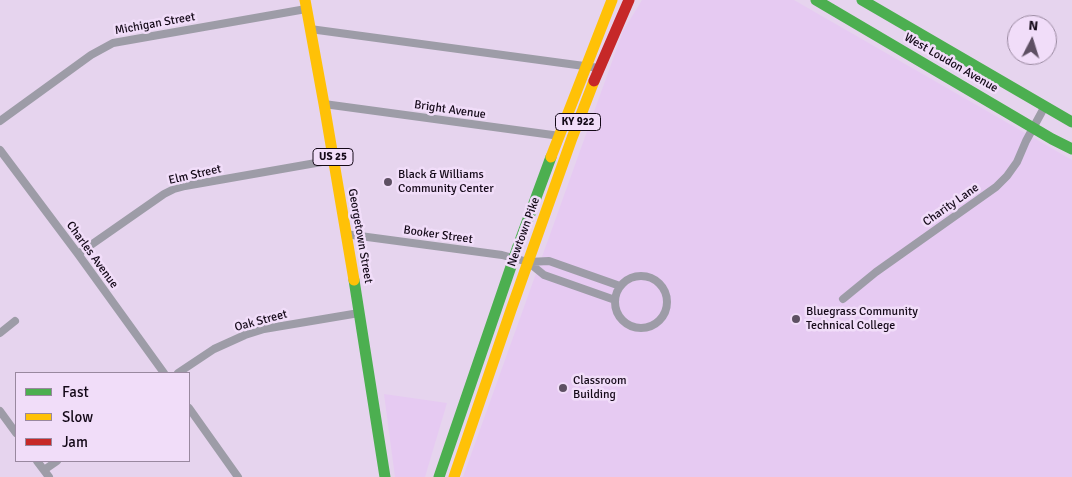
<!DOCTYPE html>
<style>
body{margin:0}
#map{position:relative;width:1072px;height:477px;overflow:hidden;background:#e6d4ee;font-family:Signika,sans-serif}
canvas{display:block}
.legend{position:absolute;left:15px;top:372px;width:175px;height:90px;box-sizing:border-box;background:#f1ddf9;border:1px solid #99889f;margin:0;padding:6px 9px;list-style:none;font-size:15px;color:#140918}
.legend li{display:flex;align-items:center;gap:10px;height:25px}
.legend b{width:25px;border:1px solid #99889f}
.north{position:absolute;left:1007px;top:15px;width:50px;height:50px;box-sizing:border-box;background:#f1ddf9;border:1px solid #99889f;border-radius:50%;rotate:5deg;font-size:14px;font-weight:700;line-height:20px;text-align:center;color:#140918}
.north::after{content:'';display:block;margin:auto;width:18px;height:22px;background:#5e5063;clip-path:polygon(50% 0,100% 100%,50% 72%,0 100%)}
</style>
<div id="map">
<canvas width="1072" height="477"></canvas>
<ul class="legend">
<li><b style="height:6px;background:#4caf50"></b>Fast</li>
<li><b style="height:6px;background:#ffc107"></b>Slow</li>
<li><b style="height:6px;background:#c62828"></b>Jam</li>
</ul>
<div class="north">N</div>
</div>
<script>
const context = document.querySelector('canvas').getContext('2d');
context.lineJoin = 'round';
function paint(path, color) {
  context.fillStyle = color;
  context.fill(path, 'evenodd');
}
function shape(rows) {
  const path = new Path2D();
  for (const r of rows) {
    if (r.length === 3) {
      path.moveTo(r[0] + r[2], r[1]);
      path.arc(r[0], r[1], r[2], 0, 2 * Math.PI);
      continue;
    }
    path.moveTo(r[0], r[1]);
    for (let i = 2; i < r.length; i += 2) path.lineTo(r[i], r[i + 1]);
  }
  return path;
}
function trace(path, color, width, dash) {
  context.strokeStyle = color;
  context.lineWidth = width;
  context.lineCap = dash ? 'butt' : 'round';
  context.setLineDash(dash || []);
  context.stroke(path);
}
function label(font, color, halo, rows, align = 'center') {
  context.font = font + ' Signika,sans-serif';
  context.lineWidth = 5;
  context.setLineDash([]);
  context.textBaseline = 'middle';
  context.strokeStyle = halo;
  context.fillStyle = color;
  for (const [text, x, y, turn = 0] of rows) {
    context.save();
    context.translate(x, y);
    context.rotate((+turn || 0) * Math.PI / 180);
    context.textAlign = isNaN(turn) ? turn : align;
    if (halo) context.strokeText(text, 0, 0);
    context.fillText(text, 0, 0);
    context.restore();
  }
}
const built = shape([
 [642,0,794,0,1072,160,1072,477,463,477,623,31],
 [384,394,447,403,425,477,395,477]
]);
const street = shape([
 [310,29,599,68],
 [324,104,560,136],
 [0,121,91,55,113,43,306,9],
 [0,150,78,254,164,373],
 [345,234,502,255,528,262,549,261,620,286],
 [78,254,164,194,174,189,185,186,333,160],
 [528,262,544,275,615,300],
 [641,302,26],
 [843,299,876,272,996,187,1007,176,1017,162,1026,141,1045,106],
 [0,333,15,321],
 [178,373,214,349,245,335,264,329,359,313],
 [189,408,238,477],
 [0,411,16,433],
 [37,461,49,477],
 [44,470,57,461]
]);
const fast = shape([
 [816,0,1052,139,1072,149],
 [862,0,1072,122],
 [354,280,385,477],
 [439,477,517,249,551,157]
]);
const slow = shape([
 [305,0,324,104,354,280],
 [551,157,612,0],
 [454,477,511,310,572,138,594,81]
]);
const jam = shape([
 [594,81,629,0]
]);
const markers = [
 [388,182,5,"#5e5063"],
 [796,319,5,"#5e5063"],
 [563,388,5,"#5e5063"]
];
const shields = [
 [578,122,45],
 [333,157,40]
];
const shieldNames = [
 ["KY 922",578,122],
 ["US 25",333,157]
];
const streetNames = [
 ["Michigan Street",155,24,-10],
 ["West Loudon Avenue",951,63,30],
 ["Bright Avenue",450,110,8],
 ["Elm Street",195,175,-13],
 ["Charity Lane",951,205,-35],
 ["Newtown Pike",524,232,-70],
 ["Booker Street",438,235,8],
 ["Georgetown Street",360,236,80],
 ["Charles Avenue",92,255,54],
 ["Oak Street",261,321,-15]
];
const poiNames = [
 ["Black & Williams",398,175],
 ["Community Center",398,189],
 ["Bluegrass Community",806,312],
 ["Technical College",806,326],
 ["Classroom",573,381],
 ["Building",573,395]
];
paint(built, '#e6caf2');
trace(street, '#9d9ca7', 8);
trace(fast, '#4caf50', 11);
trace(slow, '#ffc107', 11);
trace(jam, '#c62828', 11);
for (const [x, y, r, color] of markers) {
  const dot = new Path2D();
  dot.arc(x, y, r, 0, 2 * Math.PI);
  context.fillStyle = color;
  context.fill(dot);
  trace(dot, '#f1ddf9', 2);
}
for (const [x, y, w] of shields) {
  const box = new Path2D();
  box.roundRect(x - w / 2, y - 8.5, w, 17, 4);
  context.fillStyle = '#f1ddf9';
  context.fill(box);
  trace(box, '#140918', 1);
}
label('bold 11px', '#140918', null, shieldNames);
label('12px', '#140918', '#f1ddf9', streetNames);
label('12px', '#140918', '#f1ddf9', poiNames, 'left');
</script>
